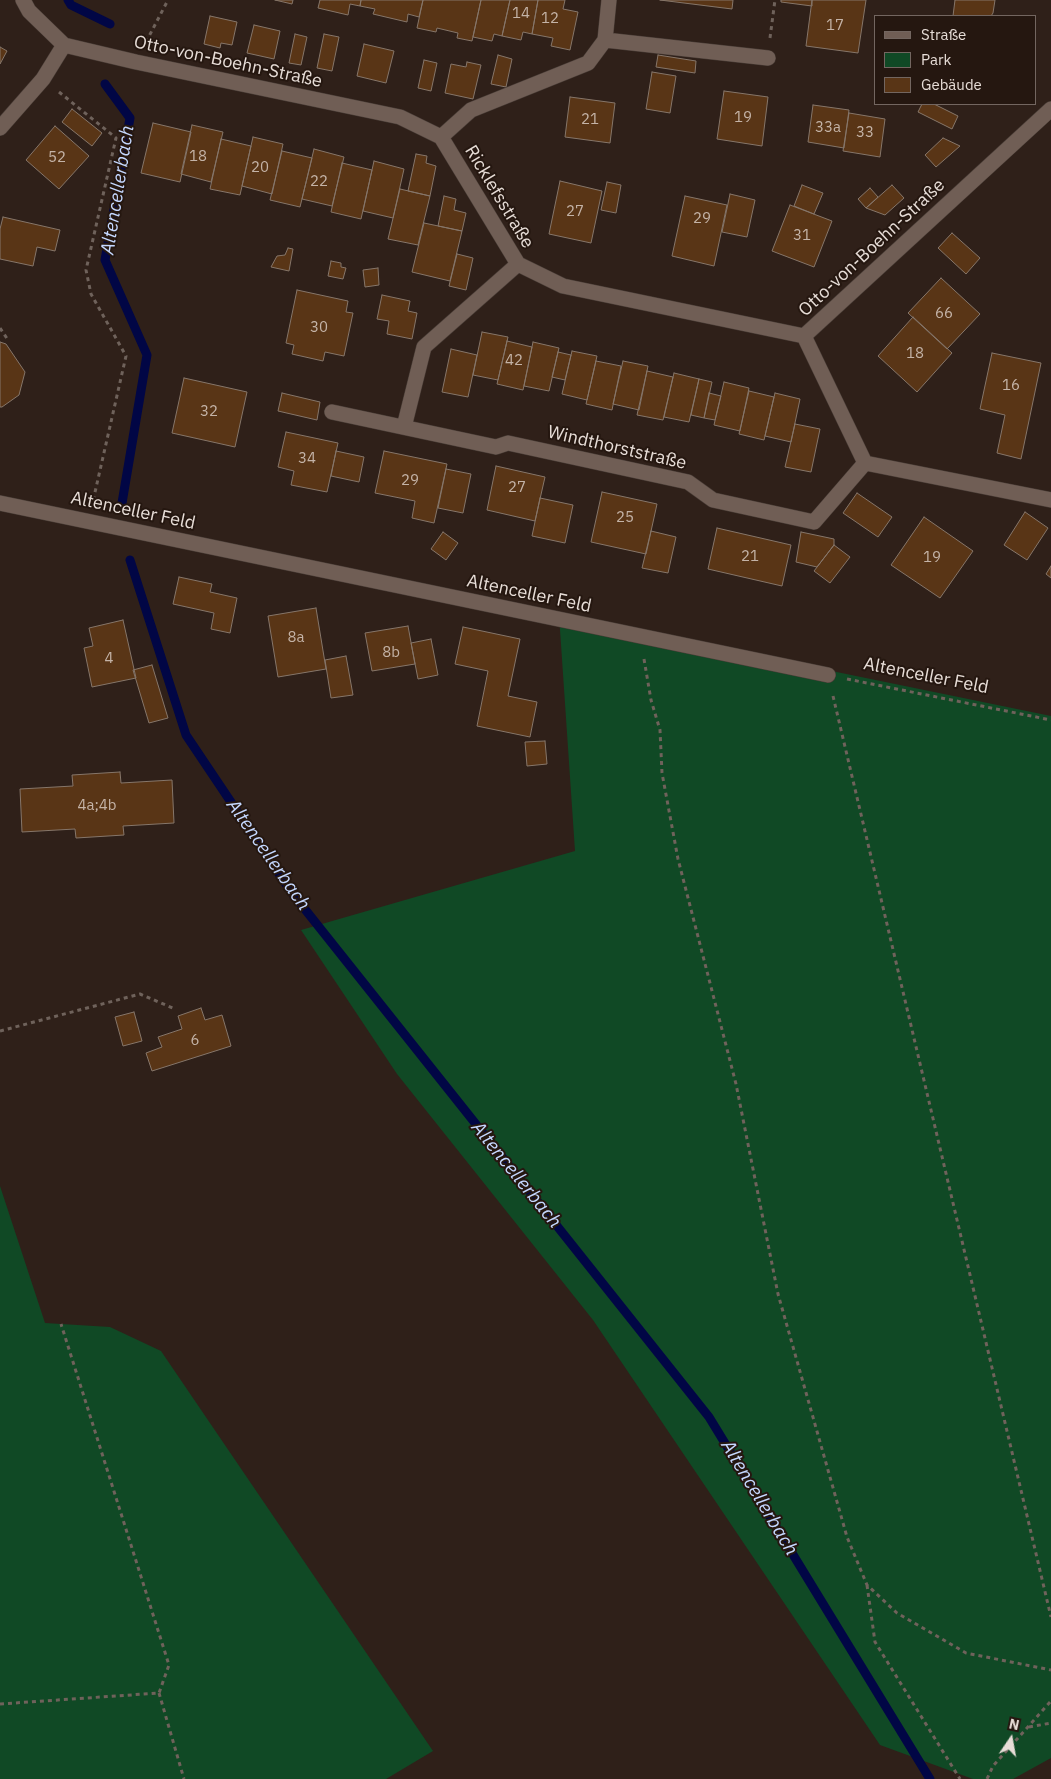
<!DOCTYPE html>
<meta charset="utf-8">
<style>
body{margin:0}
#map{position:relative;width:1051px;height:1779px;overflow:hidden;background:#2f2019;font-family:"IBM Plex Sans",sans-serif}
canvas{display:block}
.legend{position:absolute;left:874px;top:15px;width:162px;height:90px;box-sizing:border-box;background:#251710;border:1px solid #736660;margin:0;padding:6px 9px;list-style:none;font-size:15px;color:#e7ddd7}
.legend li{display:flex;align-items:center;gap:10px;height:25px}
.legend b{width:25px;border:1px solid #736660}
.north{position:absolute;left:986px;top:1714px;width:50px;height:50px;-webkit-text-stroke:4px #251710;paint-order:stroke;rotate:12deg;font-size:14px;font-weight:700;line-height:20px;text-align:center;color:#e7ddd7}
.north::after{content:'';display:block;margin:auto;width:18px;height:22px;background:#e7ddd7;clip-path:polygon(50% 0,100% 100%,50% 72%,0 100%)}
</style>
<div id="map">
<canvas width="1051" height="1779"></canvas>
<ul class="legend">
<li><b style="height:6px;background:#705e55"></b>Straße</li>
<li><b style="height:14px;background:#104925"></b>Park</li>
<li><b style="height:14px;background:#593516"></b>Gebäude</li>
</ul>
<div class="north">N</div>
</div>
<script>
const context = document.querySelector('canvas').getContext('2d');
context.lineJoin = 'round';
function paint(path, color) {
  context.fillStyle = color;
  context.fill(path, 'evenodd');
}
function shape(rows) {
  const path = new Path2D();
  for (const r of rows) {
    path.moveTo(r[0], r[1]);
    for (let i = 2; i < r.length; i += 2) path.lineTo(r[i], r[i + 1]);
  }
  return path;
}
function trace(path, color, width, dash) {
  context.strokeStyle = color;
  context.lineWidth = width;
  context.lineCap = dash ? 'butt' : 'round';
  context.setLineDash(dash || []);
  context.stroke(path);
}
function label(font, color, halo, rows, align = 'center') {
  context.font = font + ' "IBM Plex Sans",sans-serif';
  context.lineWidth = 4;
  context.setLineDash([]);
  context.textBaseline = 'middle';
  context.strokeStyle = halo;
  context.fillStyle = color;
  for (const [text, x, y, turn = 0] of rows) {
    context.save();
    context.translate(x, y);
    context.rotate((+turn || 0) * Math.PI / 180);
    context.textAlign = isNaN(turn) ? turn : align;
    if (halo) context.strokeText(text, 0, 0);
    context.fillText(text, 0, 0);
    context.restore();
  }
}
const green = shape([
 [559,615,1051,716,1051,1758,1013,1779,973,1779,880,1745,593,1320,397,1074,301,930,575,851],
 [0,1186,45,1323,110,1327,161,1351,433,1751,386,1779,0,1779]
]);
const stream = shape([
 [68,0,71,5,110,24],
 [105,84,130,118,105,260,147,355,122,503],
 [130,560,186,735,292,893,709,1417,930,1779]
]);
const building = shape([
 [275,0,293,0,292,4,275,0],
 [320,0,361,0,360,6,350,4,348,15,318,8,320,0],
 [361,0,423,0,419,17,408,14,407,22,373,14,375,9,360,6,361,0],
 [423,0,481,0,472,41,457,38,458,33,437,28,436,32,417,28,423,0],
 [481,0,510,0,502,36,494,34,492,41,473,37,481,0],
 [510,0,538,0,532,34,523,32,521,40,502,36,510,0],
 [538,0,565,0,563,9,578,12,570,50,551,46,553,38,532,34,538,0],
 [660,0,733,0,732,9,660,0],
 [781,0,812,0,812,6,781,2,781,0],
 [812,0,866,0,858,53,806,46,812,0],
 [955,0,995,0,993,13,991,16,953,16,955,0],
 [210,16,237,22,232,45,221,43,220,48,204,44,210,16],
 [254,25,280,31,274,59,247,53,254,25],
 [295,34,307,37,301,65,289,63,295,34],
 [324,34,339,37,332,71,317,68,324,34],
 [364,44,394,51,386,83,357,76,364,44],
 [0,47,7,51,0,64,0,47],
 [498,55,512,59,506,87,491,84,498,55],
 [658,55,696,61,695,73,656,67,658,55],
 [424,60,437,63,431,91,418,88,424,60],
 [467,62,481,65,473,99,445,93,451,64,466,67,467,62],
 [652,72,676,76,670,113,646,109,652,72],
 [724,91,768,97,762,146,717,139,724,91],
 [570,97,615,103,610,143,565,137,570,97],
 [922,104,934,104,958,116,952,129,918,112,922,104],
 [813,105,849,110,844,148,808,142,813,105],
 [72,109,102,133,92,146,62,122,72,109],
 [849,113,885,119,880,157,843,151,849,113],
 [153,123,191,132,180,182,141,173,153,123],
 [192,125,223,132,211,182,181,174,192,125],
 [55,126,89,156,59,189,26,160,55,126],
 [253,137,283,144,272,194,242,186,253,137],
 [943,138,960,146,936,167,925,155,943,138],
 [221,139,251,146,240,195,210,189,221,139],
 [314,149,344,157,332,206,302,199,314,149],
 [282,151,312,158,300,207,270,200,282,151],
 [416,154,427,156,426,163,436,166,430,196,408,191,416,154],
 [374,161,404,169,393,218,363,211,374,161],
 [342,163,372,170,361,219,331,212,342,163],
 [560,181,602,191,591,243,549,234,560,181],
 [607,182,621,185,616,213,601,210,607,182],
 [802,185,823,193,814,214,794,206,802,185],
 [892,185,904,198,885,215,866,208,892,185],
 [870,188,878,197,866,208,858,199,870,188],
 [400,189,430,196,418,245,388,239,400,189],
 [730,194,755,200,747,237,722,232,730,194],
 [444,196,456,199,454,210,466,213,462,231,438,226,444,196],
 [685,196,727,205,714,266,672,256,685,196],
 [790,205,832,221,814,267,772,251,790,205],
 [3,217,60,230,55,251,37,247,33,266,0,259,0,229,3,217],
 [424,223,462,231,450,281,412,272,424,223],
 [952,233,980,258,966,274,938,248,952,233],
 [288,248,293,249,289,271,271,267,277,256,285,255,288,248],
 [457,254,473,258,466,290,449,286,457,254],
 [331,261,341,263,341,267,346,268,343,279,328,276,331,261],
 [378,268,379,285,365,287,363,270,378,268],
 [941,278,980,314,947,349,908,313,941,278],
 [297,290,348,301,346,312,353,313,344,356,325,352,323,361,292,354,294,345,286,343,297,290],
 [382,295,410,301,408,311,417,313,412,339,387,334,389,321,377,319,382,295],
 [913,317,952,353,917,392,878,356,913,317],
 [482,332,508,337,498,380,473,375,482,332],
 [507,341,532,347,523,390,497,384,507,341],
 [0,342,6,344,25,372,19,395,2,407,0,407,0,342],
 [533,342,559,348,549,391,524,386,533,342],
 [451,349,477,355,468,397,442,392,451,349],
 [572,351,597,356,587,400,562,394,572,351],
 [558,352,571,355,565,380,552,377,558,352],
 [992,353,1041,363,1021,459,997,453,1005,415,980,409,992,353],
 [596,361,621,366,612,410,586,404,596,361],
 [623,361,648,366,639,410,613,404,623,361],
 [647,371,673,377,663,420,637,415,647,371],
 [674,373,699,379,689,422,664,417,674,373],
 [184,378,247,392,235,447,172,433,184,378],
 [699,379,712,382,704,418,691,415,699,379],
 [724,382,749,388,740,431,714,425,724,382],
 [749,391,774,397,764,440,739,434,749,391],
 [282,393,320,402,317,420,278,411,282,393],
 [709,393,721,396,715,420,704,418,709,393],
 [775,393,800,399,791,442,765,436,775,393],
 [795,424,820,429,811,472,785,467,795,424],
 [286,432,338,443,327,492,291,485,294,471,278,467,286,432],
 [336,451,364,457,359,482,331,476,336,451],
 [384,451,447,464,434,523,412,518,415,501,375,493,384,451],
 [496,466,545,477,535,521,487,510,496,466],
 [446,469,471,474,463,513,438,508,446,469],
 [602,492,657,504,646,554,591,542,602,492],
 [857,493,892,517,878,537,843,513,857,493],
 [540,498,573,505,565,543,532,536,540,498],
 [1025,512,1048,528,1027,560,1004,545,1025,512],
 [924,517,973,551,940,598,891,565,924,517],
 [717,528,791,545,782,586,708,569,717,528],
 [651,531,676,537,668,573,642,568,651,531],
 [443,532,458,543,446,560,431,549,443,532],
 [801,532,834,539,834,545,817,567,796,562,801,532],
 [834,545,850,557,830,583,814,571,834,545],
 [1051,566,1051,578,1046,574,1051,566],
 [179,577,212,584,210,592,237,598,230,633,211,629,214,613,173,604,179,577],
 [316,608,326,669,278,677,268,616,316,608],
 [123,620,136,678,92,687,84,648,93,646,89,628,123,620],
 [408,626,415,664,372,671,365,633,408,626],
 [463,627,520,639,508,696,537,702,530,737,477,726,488,671,455,664,463,627],
 [431,639,438,675,418,679,411,643,431,639],
 [346,656,353,695,331,698,325,660,346,656],
 [152,665,168,718,149,723,133,670,152,665],
 [545,741,547,764,527,766,525,742,545,741],
 [120,772,121,783,172,780,174,823,123,826,124,835,76,838,75,829,22,832,20,789,73,786,72,775,120,772],
 [201,1008,205,1020,222,1015,231,1046,152,1071,146,1053,162,1047,158,1037,182,1029,178,1016,201,1008],
 [134,1012,142,1041,123,1046,115,1017,134,1012]
]);
const path = shape([
 [770,38,775,0],
 [146,42,168,0],
 [59,92,116,138,86,270,91,294,126,356,93,501],
 [0,328,8,340],
 [644,659,651,700,660,730,662,773,678,859,736,1084,778,1294,847,1537,867,1585,897,1613,966,1653,1051,1670],
 [847,679,1051,720],
 [833,696,1051,1617],
 [0,1031,140,994,175,1009],
 [867,1585,875,1642,960,1779],
 [159,1693,184,1779],
 [0,1704,159,1693,169,1665,61,1324],
 [1029,1727,1051,1723],
 [987,1779,993,1766,1051,1701]
]);
const minor = shape([
 [23,0,29,11,64,45,136,62,400,117,441,137],
 [605,40,768,58],
 [0,128,43,79,64,45],
 [441,137,471,110,588,63,605,40,609,0],
 [441,137,518,264],
 [518,264,563,286,804,336,1051,109],
 [804,336,865,463],
 [332,412,496,447,508,443,688,482,713,500,814,522,865,463,1051,500],
 [404,427,424,347,518,264],
 [0,503,828,675]
]);
const numberNames = [
 ["14",521,14],
 ["12",550,19],
 ["17",835,26],
 ["19",743,118],
 ["21",590,120],
 ["33a",828,128],
 ["33",865,133],
 ["18",198,157],
 ["52",57,158],
 ["20",260,168],
 ["22",319,182],
 ["27",575,212],
 ["29",702,219],
 ["31",802,236],
 ["66",944,314],
 ["30",319,328],
 ["18",915,354],
 ["42",514,361],
 ["16",1011,386],
 ["32",209,412],
 ["34",307,459],
 ["29",410,481],
 ["27",517,488],
 ["25",625,518],
 ["21",750,557],
 ["19",932,558],
 ["8a",296,638],
 ["8b",391,653],
 ["4",109,659],
 ["4a;4b",97,806],
 ["6",195,1041]
];
const streetNames = [
 ["Otto-von-Boehn-Straße",228,62,12],
 ["Ricklefsstraße",499,197,59],
 ["Otto-von-Boehn-Straße",872,248,-43],
 ["Windthorststraße",617,448,13],
 ["Altenceller Feld",133,511,12],
 ["Altenceller Feld",529,594,12],
 ["Altenceller Feld",926,676,11]
];
const waterNames = [
 ["Altencellerbach",118,190,-81],
 ["Altencellerbach",268,855,55],
 ["Altencellerbach",516,1175,51],
 ["Altencellerbach",759,1498,59]
];
paint(green, '#104925');
trace(stream, '#010645', 9);
paint(building, '#593516');
trace(building, '#86766a', 1);
trace(minor, '#493d37', 16);
trace(path, '#6f625b', 3, [4, 4]);
trace(minor, '#705e55', 15);
label('15px', '#c4b3a7', null, numberNames);
label('18px', '#e7ddd7', '#251710', streetNames);
label('italic 19px', '#c5d8ff', '#251710', waterNames);
</script>
